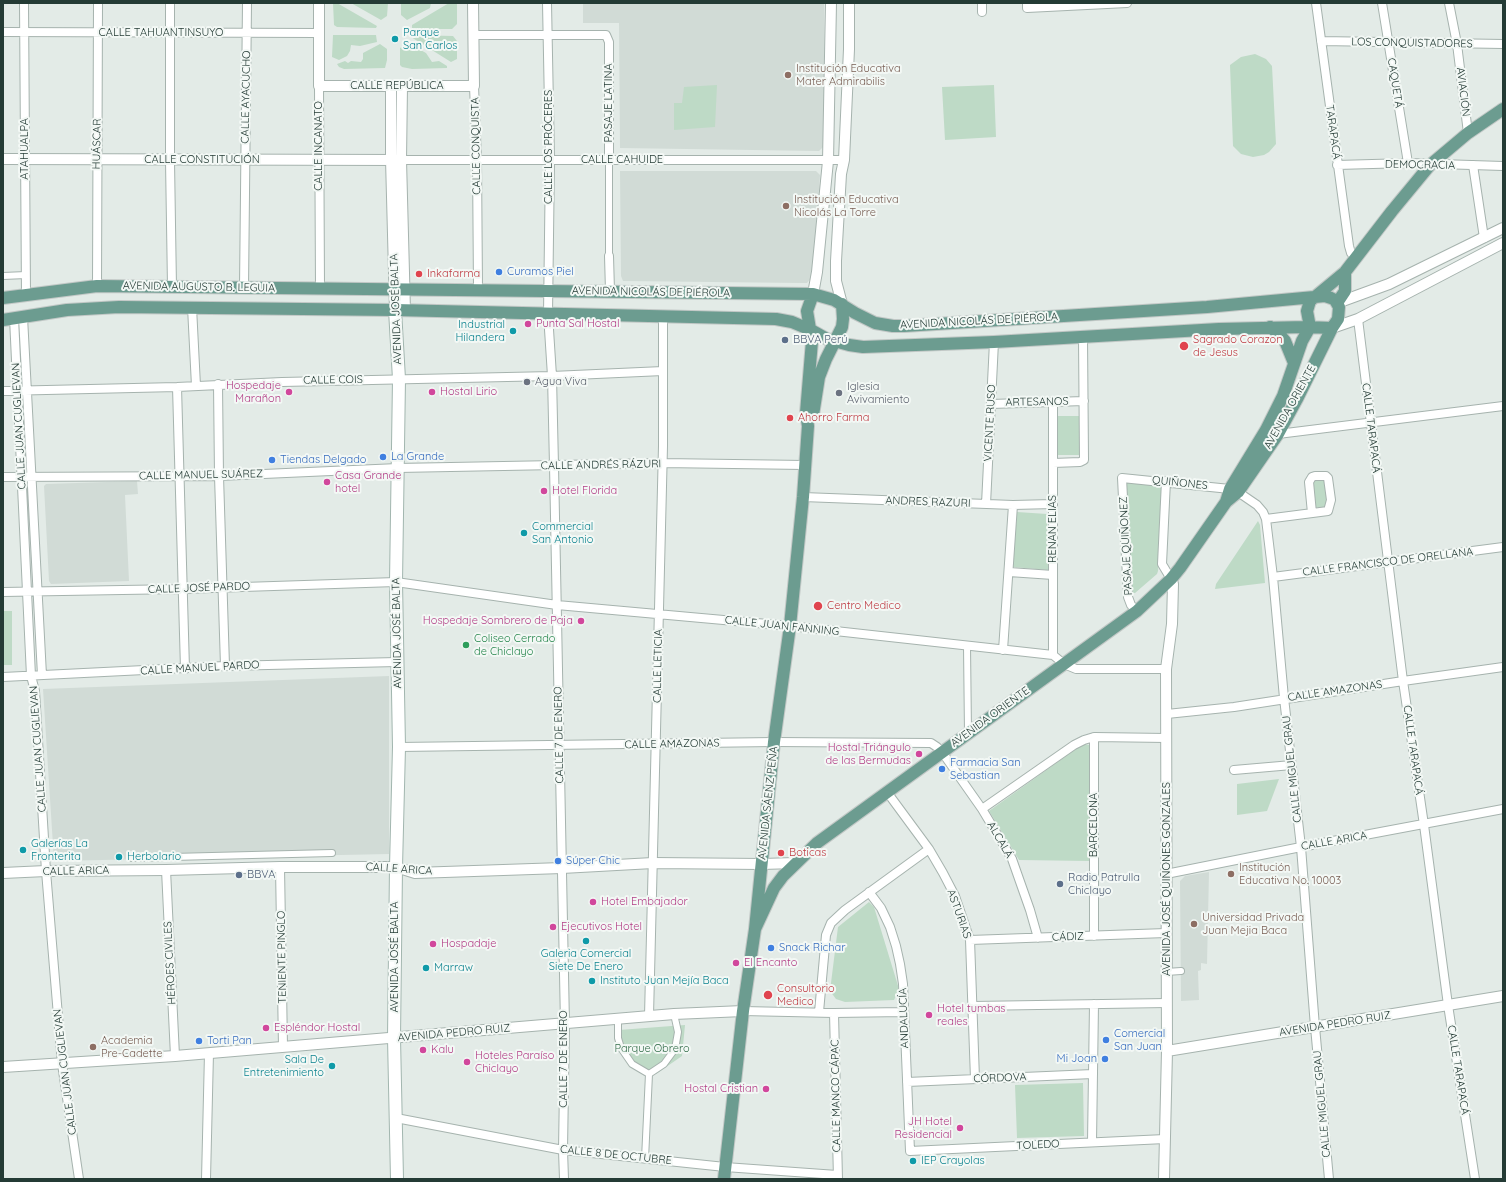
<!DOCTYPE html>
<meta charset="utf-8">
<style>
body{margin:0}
#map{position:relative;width:1506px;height:1182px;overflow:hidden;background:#e3ebe7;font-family:Quicksand,sans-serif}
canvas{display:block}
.frame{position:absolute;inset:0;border:4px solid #243b35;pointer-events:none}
</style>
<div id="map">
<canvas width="1506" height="1182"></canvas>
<div class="frame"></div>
</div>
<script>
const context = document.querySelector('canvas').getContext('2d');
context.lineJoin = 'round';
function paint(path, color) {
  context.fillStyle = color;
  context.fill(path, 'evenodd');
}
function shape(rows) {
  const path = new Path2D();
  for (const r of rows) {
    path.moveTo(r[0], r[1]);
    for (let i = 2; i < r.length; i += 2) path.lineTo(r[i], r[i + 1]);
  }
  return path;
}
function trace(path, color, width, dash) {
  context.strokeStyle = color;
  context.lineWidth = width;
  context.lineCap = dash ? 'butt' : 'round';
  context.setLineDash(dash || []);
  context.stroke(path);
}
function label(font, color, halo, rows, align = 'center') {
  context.font = font + ' Quicksand,sans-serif';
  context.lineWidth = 4;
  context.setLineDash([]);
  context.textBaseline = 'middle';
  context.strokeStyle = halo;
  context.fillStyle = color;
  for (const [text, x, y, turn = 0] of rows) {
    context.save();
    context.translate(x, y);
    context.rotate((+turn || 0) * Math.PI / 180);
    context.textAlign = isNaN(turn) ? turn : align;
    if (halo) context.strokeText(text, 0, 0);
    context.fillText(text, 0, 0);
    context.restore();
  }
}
const built = shape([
 [583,3,824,3,824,146,819,151,620,148,619,23,583,23],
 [620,171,816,171,820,175,813,276,807,283,802,283,623,281,621,276],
 [137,481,138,494,125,495,129,581,51,584,49,581,44,486,46,484],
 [389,676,389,854,54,861,43,689],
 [1209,872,1207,964,1201,963,1201,970,1198,971,1199,1000,1181,1001,1180,881,1185,876]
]);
const green = shape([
 [333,3,337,3,377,26,376,28,337,27,334,25],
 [351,3,388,3,387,16,381,20],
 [401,3,431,3,430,8,407,20,401,15],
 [449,3,457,4,457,24,452,29,412,29,412,25],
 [333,35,376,35,377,42,360,46,351,45,350,51,347,56,339,60,332,57],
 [411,35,453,36,457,41,457,59,451,62,411,37],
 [408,43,426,53,432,62,439,61,447,66,447,68,412,69,402,67,400,65,400,48],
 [380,44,387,49,387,60,385,68,344,69,339,67,337,64,345,61,348,63,351,61,361,62,363,59,363,53],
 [1255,54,1266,59,1272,66,1276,144,1269,152,1264,155,1253,157,1241,154,1233,146,1230,65,1241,57],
 [717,85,715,127,674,130,674,103,682,103,684,87],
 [994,85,996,137,945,140,942,87],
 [1057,416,1079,416,1079,455,1057,455],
 [1323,479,1326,482,1328,502,1324,508,1320,509,1313,505,1312,480],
 [1127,481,1163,486,1158,571,1157,574,1135,593,1131,593,1124,483],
 [1017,512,1047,514,1048,570,1013,567],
 [1258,521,1260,525,1265,583,1215,589,1216,584],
 [3,611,12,611,12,665,3,665],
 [1083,744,1089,745,1089,861,1019,860,989,811],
 [1279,779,1267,811,1237,815,1237,784],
 [869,902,874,907,899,989,894,1000,845,1002,836,999,830,991,838,927],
 [685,1025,682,1056,656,1074,633,1066,624,1047,619,1030],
 [1083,1083,1084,1136,1017,1138,1015,1085]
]);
const pedestrian = shape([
 [609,160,609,256],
 [3,276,26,275],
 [967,646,968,733],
 [132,858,332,853],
 [1166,972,1181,971],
 [618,1019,618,1038,621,1048,632,1064,649,1074],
 [649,1074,664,1064,675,1049,678,1032,674,1014],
 [645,1159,649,1074]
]);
const minor = shape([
 [24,3,26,295],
 [170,3,170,161,172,287],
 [547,3,550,159,548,314,552,376,554,466,565,1024,563,1150,564,1179],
 [982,3,982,12],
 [1027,3,1027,8,1127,3],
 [1316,3,1349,246,1351,253,1356,258],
 [1382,3,1408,163],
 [1449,3,1457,44,1468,133],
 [3,32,319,33],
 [474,35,606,35,609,42,609,160],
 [1321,41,1503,44],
 [319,86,320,288],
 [474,86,477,160,478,290],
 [401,160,844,160],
 [1337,165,1408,163,1503,166],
 [1473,165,1484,238],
 [609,256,610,291],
 [97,286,98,3],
 [244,288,247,3],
 [192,307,196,386],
 [23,317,42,675],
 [14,318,31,676,35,691,46,871,62,1064,79,1179],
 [1358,319,1403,681,1424,825,1448,1005,1475,1179],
 [218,384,219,476,225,666],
 [177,387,185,669],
 [3,391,177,387,282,382,552,376,663,371],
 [1053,402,1053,655],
 [991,404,1084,401],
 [1278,434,1503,406],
 [1053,463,1080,462,1084,460,1083,337],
 [3,477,219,476,398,468,662,463,805,465],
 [1166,481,1162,564,1171,579],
 [803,497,1013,505,1053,504],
 [986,504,994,342],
 [1266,519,1328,511,1331,500,1328,478,1326,476,1315,476,1312,477,1309,482,1312,513],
 [1009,572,1053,575],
 [1273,577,1503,547],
 [3,592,182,589,396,582,557,605,790,626,1053,655,1064,664,1076,669,1166,669],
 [1137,611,1131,605,1128,597,1122,478,1230,489,1238,492,1257,505,1263,512,1266,519,1273,577,1284,698,1301,847,1315,1027,1329,1179],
 [1003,650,1013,505],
 [3,677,225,666,397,662],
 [1167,714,1234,707,1403,681,1503,667],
 [1094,737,1094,936],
 [399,747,774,742,931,743,937,747,942,752,982,809,1012,859,1030,910,1038,938],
 [1234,770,1292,765],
 [887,792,929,849,943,873,955,896,970,940,975,1079],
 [982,809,1074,745,1084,740,1094,737,1167,738],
 [280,867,283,1047],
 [166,870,175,1056],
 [1166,874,1301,847,1503,809],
 [869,892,881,908,890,927,896,946,900,964,903,984,910,1151,1165,1139],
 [970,940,1166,933],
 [973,1006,1167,1003],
 [743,1011,834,1013,904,1012],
 [819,1012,826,935,831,923,845,910,929,849],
 [834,1013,838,1179],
 [649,1016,663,446,663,316],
 [907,1082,1093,1074],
 [396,1118,563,1150,725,1167,837,1175],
 [1092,1142,1094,1004],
 [206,1179,209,1053]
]);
const tertiary = shape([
 [319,3,319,86,474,86,473,3],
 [391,86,391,159,395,310],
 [402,86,401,160,405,311],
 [3,159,401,160],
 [813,294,817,272,828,161,831,3],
 [1337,303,1389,284,1503,228],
 [842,304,836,281,836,261,841,174,844,160,849,49,849,3],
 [1332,328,1358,319,1503,243],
 [3,873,46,871,166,870,280,867,396,867,415,873,562,868,653,863,762,864,795,863],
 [1167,1051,1503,996],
 [3,1067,175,1056,674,1014,743,1011],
 [1164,1179,1167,1051,1166,669,1172,624,1173,584,1171,579]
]);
const secondary = shape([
 [395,310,399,379,396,582,399,747,396,867,394,1038,397,1179]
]);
const primary = shape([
 [3,298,97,286,813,294,834,300,855,313,875,323,893,326,904,326,1207,307,1325,296,1331,298,1335,300,1339,307,1338,319,1332,328,1297,399,1278,434,1238,492,1226,502],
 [1337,303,1345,291,1345,272],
 [3,320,67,310,119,307,395,310,776,319,792,322,811,330,827,339,849,345,863,347,994,342,1219,329,1306,327,1332,328],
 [1270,327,1279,334,1285,341,1294,363],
 [813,415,819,377,826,359,842,327,843,319,842,304],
 [755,929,774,888,783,876,817,843,1137,611,1171,579,1180,568,1226,502,1230,489,1266,430,1283,396,1302,341,1310,327,1307,311,1310,301,1345,272,1392,211,1430,165,1468,133,1503,109],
 [724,1179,743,1011,755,929,774,742,790,626,803,497,808,426,806,413,812,341,807,311,813,294]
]);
const markers = [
 [395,39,4,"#0f9aa8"],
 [788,75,4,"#8d6e63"],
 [786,206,4,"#8d6e63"],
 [499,272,4,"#3f7fe0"],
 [419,274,4,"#e0444e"],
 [528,324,4,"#d1479c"],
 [513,331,4,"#0f9aa8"],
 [785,340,4,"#5c6f8a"],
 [1184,346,5,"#e0444e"],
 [527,382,4,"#6b7280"],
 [289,392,4,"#d1479c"],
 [432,392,4,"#d1479c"],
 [839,393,4,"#6b7280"],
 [790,418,4,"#e0444e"],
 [383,457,4,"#3f7fe0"],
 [272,460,4,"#3f7fe0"],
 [327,482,4,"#d1479c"],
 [544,491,4,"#d1479c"],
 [524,533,4,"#0f9aa8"],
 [818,606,5,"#e0444e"],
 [581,621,4,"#d1479c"],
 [466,645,4,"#2e9e5b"],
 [919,754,4,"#d1479c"],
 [942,769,4,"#3f7fe0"],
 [23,850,4,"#0f9aa8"],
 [781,853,4,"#e0444e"],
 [119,857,4,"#0f9aa8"],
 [558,861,4,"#3f7fe0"],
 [1231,874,4,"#8d6e63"],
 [239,875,4,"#5c6f8a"],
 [1060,884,4,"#5c6f8a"],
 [593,902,4,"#d1479c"],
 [1194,924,4,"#8d6e63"],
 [553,927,4,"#d1479c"],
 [586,941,4,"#0f9aa8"],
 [433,944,4,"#d1479c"],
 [771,948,4,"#3f7fe0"],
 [736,963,4,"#d1479c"],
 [426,968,4,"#0f9aa8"],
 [592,981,4,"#0f9aa8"],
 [768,995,5,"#e0444e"],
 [929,1015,4,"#d1479c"],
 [266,1028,4,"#d1479c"],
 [1106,1040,4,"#3f7fe0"],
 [199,1041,4,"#3f7fe0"],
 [93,1047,4,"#8d6e63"],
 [423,1050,4,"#d1479c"],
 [1105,1059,4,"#3f7fe0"],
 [467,1062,4,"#d1479c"],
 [332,1066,4,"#0f9aa8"],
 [766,1089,4,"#d1479c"],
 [960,1128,4,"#d1479c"],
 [913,1161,4,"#0f9aa8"]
];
const streetNames = [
 ["CALLE TAHUANTINSUYO",161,33],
 ["LOS CONQUISTADORES",1412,43,1],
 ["CAQUETÁ",1395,83,81],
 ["CALLE REPÚBLICA",397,86],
 ["AVIACIÓN",1463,92,83],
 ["CALLE AYACUCHO",246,97,-89],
 ["PASAJE LATINA",609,103,-90],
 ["TARAPACÁ",1333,132,82],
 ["HUÁSCAR",97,144,-89],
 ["CALLE INCANATO",319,146,-90],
 ["CALLE CONQUISTA",476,146,-91],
 ["CALLE LOS PRÓCERES",549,147,-90],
 ["ATAHUALPA",25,149,-90],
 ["CALLE CONSTITUCIÓN",202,160],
 ["CALLE CAHUIDE",622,160],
 ["DEMOCRACIA",1420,165,1],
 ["AVENIDA AUGUSTO B. LEGUIA",199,287,1],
 ["AVENIDA NICOLÁS DE PIÉROLA",651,292,1],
 ["AVENIDA JOSÉ BALTA",396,309,-92],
 ["AVENIDA NICOLÁS DE PIÉROLA",979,321,-3],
 ["CALLE COIS",333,380,-1],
 ["ARTESANOS",1037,402,-1],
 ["AVENIDA ORIENTE",1290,407,-61],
 ["VICENTE RUSO",990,423,-87],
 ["CALLE JUAN CUGLIEVAN",19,426,-93],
 ["CALLE TARAPACÁ",1371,428,83],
 ["CALLE ANDRÉS RÁZURI",601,465,-1],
 ["CALLE MANUEL SUÁREZ",201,475,-1],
 ["QUIÑONES",1180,483,6],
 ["ANDRES RAZURI",928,502,2],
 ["RENAN ELIAS",1053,529,-90],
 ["PASAJE QUIÑONEZ",1126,546,-93],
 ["CALLE FRANCISCO DE ORELLANA",1388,562,-7],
 ["CALLE JOSÉ PARDO",199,588,-2],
 ["CALLE JUAN FANNING",782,626,6],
 ["AVENIDA JOSÉ BALTA",397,633,-91],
 ["CALLE LETICIA",658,666,-89],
 ["CALLE MANUEL PARDO",200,668,-3],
 ["CALLE AMAZONAS",1335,691,-8],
 ["AVENIDA ORIENTE",990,717,-36],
 ["CALLE 7 DE ENERO",559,735,-91],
 ["CALLE AMAZONAS",672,744,-1],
 ["CALLE JUAN CUGLIEVAN",38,749,-94],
 ["CALLE TARAPACÁ",1413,750,82],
 ["CALLE MIGUEL GRAU",1292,769,-96],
 ["AVENIDA SÁENZ PEÑA",768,803,-84],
 ["BARCELONA",1094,825,-90],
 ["ALCALÁ",1000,840,60],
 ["CALLE ARICA",1334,841,-10],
 ["CALLE ARICA",399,869,4],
 ["CALLE ARICA",76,871,-1],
 ["AVENIDA JOSÉ QUIÑONES GONZALES",1167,879,-90],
 ["ASTURIAS",959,914,70],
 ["CÁDIZ",1068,937,-2],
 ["TENIENTE PINGLO",282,957,-91],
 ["AVENIDA JOSÉ BALTA",395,957,-90],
 ["HÉROES CIVILES",170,963,-93],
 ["ANDALUCÍA",904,1018,-92],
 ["AVENIDA PEDRO RUIZ",1335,1024,-9],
 ["AVENIDA PEDRO RUIZ",454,1033,-5],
 ["CALLE 7 DE ENERO",564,1059,-90],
 ["CALLE TARAPACÁ",1458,1070,81],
 ["CALLE JUAN CUGLIEVAN",65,1072,-97],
 ["CÓRDOVA",1000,1078,-2],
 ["CALLE MANCO CÁPAC",836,1096,-91],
 ["CALLE MIGUEL GRAU",1322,1104,-95],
 ["TOLEDO",1038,1145,-3],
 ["CALLE 8 DE OCTUBRE",616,1155,6]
];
const cultureNames = [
 ["Parque",403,33],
 ["San Carlos",403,46],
 ["Industrial",505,325,"right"],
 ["Hilandera",505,338,"right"],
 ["Commercial",532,527],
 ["San Antonio",532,540],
 ["Galerías La",31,844],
 ["Fronterita",31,857],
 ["Herbolario",127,857],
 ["Galeria Comercial",586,954,"center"],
 ["Siete De Enero",586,967,"center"],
 ["Marraw",434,968],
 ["Instituto Juan Mejía Baca",600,981],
 ["Sala De",324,1060,"right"],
 ["Entretenimiento",324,1073,"right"],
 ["IEP Crayolas",921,1161]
];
const educationNames = [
 ["Institución Educativa",796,69],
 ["Mater Admirabilis",796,82],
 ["Institución Educativa",794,200],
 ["Nicolás La Torre",794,213],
 ["Institución",1239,868],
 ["Educativa No. 10003",1239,881],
 ["Universidad Privada",1202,918],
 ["Juan Mejia Baca",1202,931],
 ["Academia",101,1041],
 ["Pre-Cadette",101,1054]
];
const shopNames = [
 ["Curamos Piel",507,272],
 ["La Grande",391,457],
 ["Tiendas Delgado",280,460],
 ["Farmacia San",950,763],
 ["Sebastian",950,776],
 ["Súper Chic",566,861],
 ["Snack Richar",779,948],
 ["Comercial",1114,1034],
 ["San Juan",1114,1047],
 ["Torti Pan",207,1041],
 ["Mi Joan",1097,1059,"right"]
];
const healthNames = [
 ["Inkafarma",427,274],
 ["Sagrado Corazon",1193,340],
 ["de Jesus",1193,353],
 ["Ahorro Farma",798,418],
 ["Centro Medico",827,606],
 ["Boticas",789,853],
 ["Consultorio",777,989],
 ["Medico",777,1002]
];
const hotelNames = [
 ["Punta Sal Hostal",536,324],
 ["Hospedaje",281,386,"right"],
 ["Marañon",281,399,"right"],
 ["Hostal Lirio",440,392],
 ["Casa Grande",335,476],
 ["hotel",335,489],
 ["Hotel Florida",552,491],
 ["Hospedaje Sombrero de Paja",573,621,"right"],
 ["Hostal Triángulo",911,748,"right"],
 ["de las Bermudas",911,761,"right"],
 ["Hotel Embajador",601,902],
 ["Ejecutivos Hotel",561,927],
 ["Hospadaje",441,944],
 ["El Encanto",744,963],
 ["Hotel tumbas",937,1009],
 ["reales",937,1022],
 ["Espléndor Hostal",274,1028],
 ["Kalu",431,1050],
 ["Hoteles Paraíso",475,1056],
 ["Chiclayo",475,1069],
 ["Hostal Cristian",758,1089,"right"],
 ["JH Hotel",952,1122,"right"],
 ["Residencial",952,1135,"right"]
];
const serviceNames = [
 ["BBVA Perú",793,340],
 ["BBVA",247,875],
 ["Radio Patrulla",1068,878],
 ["Chiclayo",1068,891]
];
const worshipNames = [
 ["Agua Viva",535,382],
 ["Iglesia",847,387],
 ["Avivamiento",847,400]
];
const leisureNames = [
 ["Coliseo Cerrado",474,639],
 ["de Chiclayo",474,652]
];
const parkNames = [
 ["Parque Obrero",652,1049]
];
paint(built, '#d1dbd6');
paint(green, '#bedac6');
trace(pedestrian, '#a6b3ae', 8);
trace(minor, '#a6b3ae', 10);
trace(tertiary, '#a6b3ae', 12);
trace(secondary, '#a2b6af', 14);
trace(primary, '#c2c8c6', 14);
trace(pedestrian, '#fff', 6);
trace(minor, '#fff', 8);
trace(tertiary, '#fff', 10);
trace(secondary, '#fff', 12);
trace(primary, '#6c9c90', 12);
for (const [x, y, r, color] of markers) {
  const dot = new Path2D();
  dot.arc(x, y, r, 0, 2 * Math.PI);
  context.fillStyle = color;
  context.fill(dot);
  trace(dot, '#f3f8f5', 1.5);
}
label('11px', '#243b35', '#f3f8f5', streetNames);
label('11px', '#0d838f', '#f3f8f5', cultureNames, 'left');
label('11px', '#785e54', '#f3f8f5', educationNames, 'left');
label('11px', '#366cbe', '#f3f8f5', shopNames, 'left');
label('11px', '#be3a42', '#f3f8f5', healthNames, 'left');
label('11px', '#b23c85', '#f3f8f5', hotelNames, 'left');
label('11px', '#4e5e75', '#f3f8f5', serviceNames, 'left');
label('11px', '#5b616d', '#f3f8f5', worshipNames, 'left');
label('11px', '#27864d', '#f3f8f5', leisureNames, 'left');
label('11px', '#336d4a', '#f3f8f5', parkNames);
</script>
